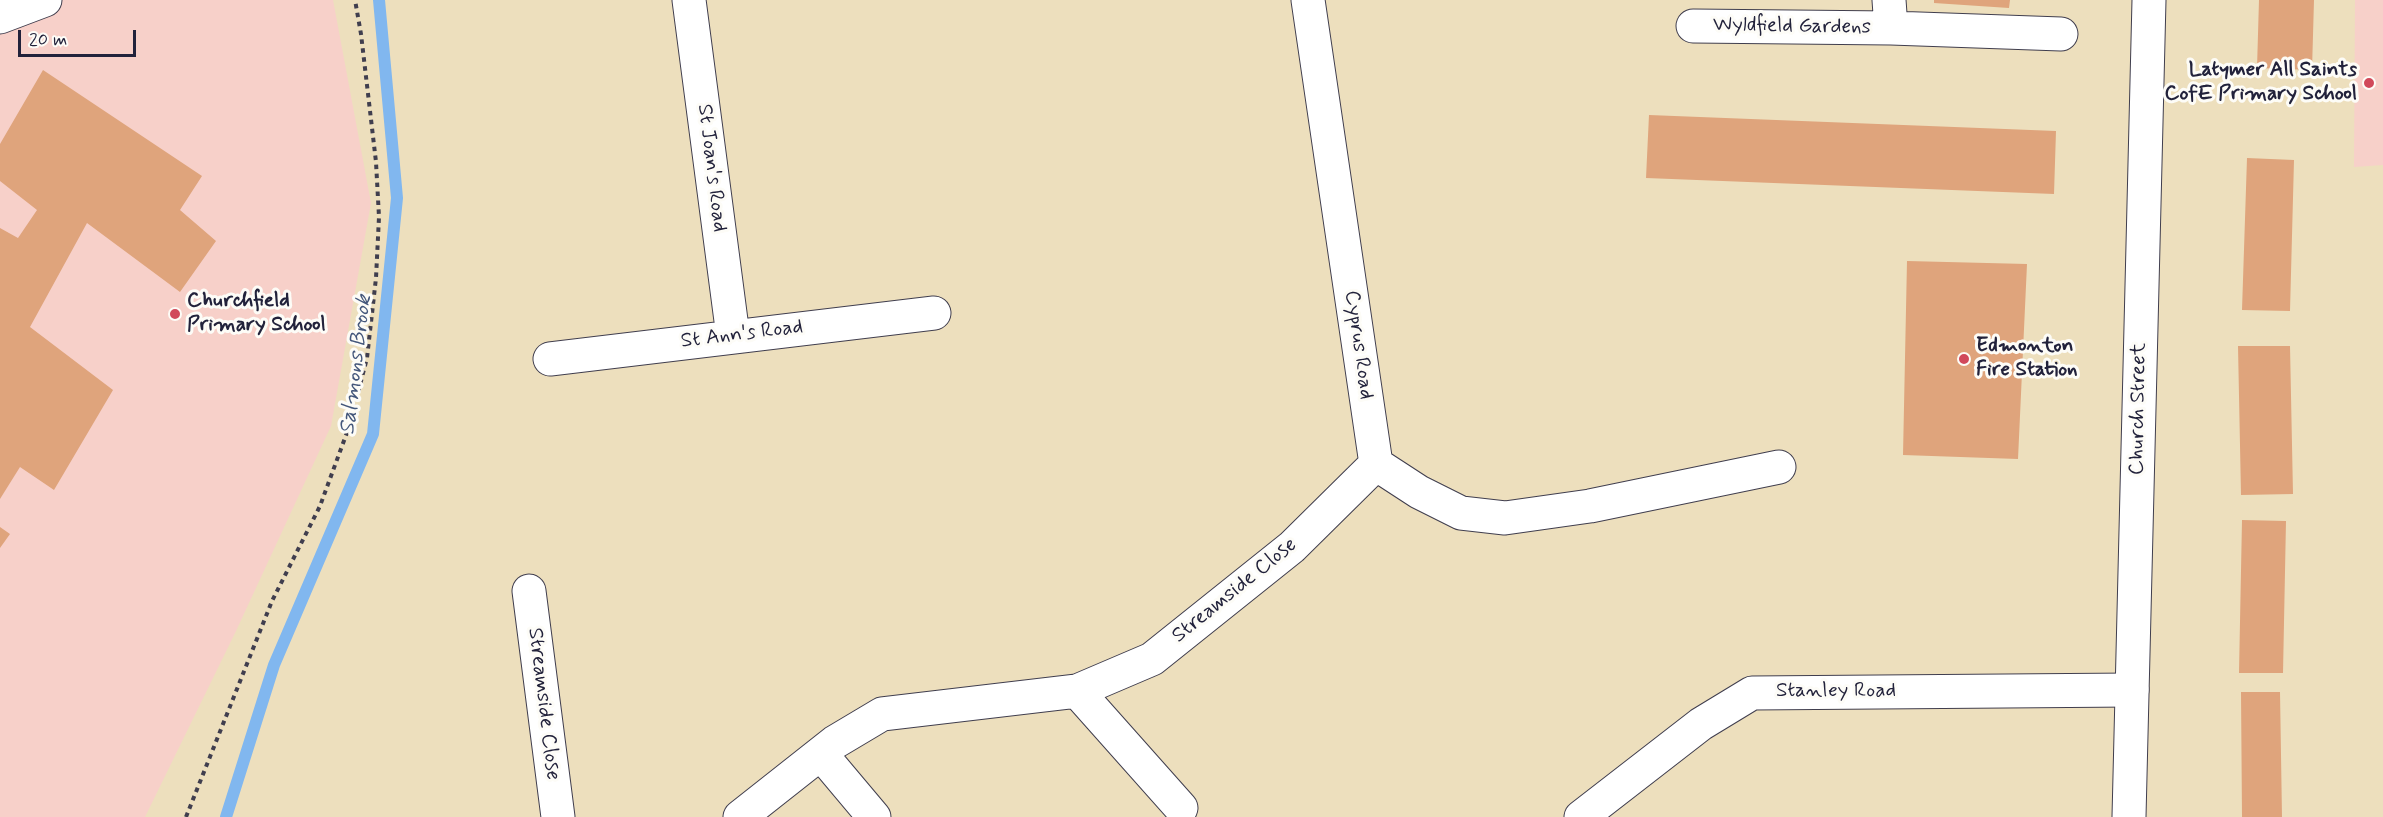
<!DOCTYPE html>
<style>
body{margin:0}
#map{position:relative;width:2383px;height:817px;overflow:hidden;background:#eddfbd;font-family:Mynerve,sans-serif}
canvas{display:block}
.scale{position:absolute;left:18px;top:30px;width:118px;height:27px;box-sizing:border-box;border:3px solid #22223b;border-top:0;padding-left:8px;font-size:18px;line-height:21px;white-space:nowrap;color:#22223b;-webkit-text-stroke:4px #fdfcf7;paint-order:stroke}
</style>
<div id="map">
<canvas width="2383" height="817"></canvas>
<div class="scale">20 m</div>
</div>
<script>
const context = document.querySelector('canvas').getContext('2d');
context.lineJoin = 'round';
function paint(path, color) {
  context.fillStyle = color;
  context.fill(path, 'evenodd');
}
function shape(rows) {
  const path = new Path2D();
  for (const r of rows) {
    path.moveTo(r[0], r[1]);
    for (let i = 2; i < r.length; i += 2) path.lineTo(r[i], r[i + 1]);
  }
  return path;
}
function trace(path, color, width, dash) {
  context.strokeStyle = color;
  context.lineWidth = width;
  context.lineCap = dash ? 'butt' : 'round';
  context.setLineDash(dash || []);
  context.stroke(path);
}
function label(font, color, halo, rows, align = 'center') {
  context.font = font + ' Mynerve,sans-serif';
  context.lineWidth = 6;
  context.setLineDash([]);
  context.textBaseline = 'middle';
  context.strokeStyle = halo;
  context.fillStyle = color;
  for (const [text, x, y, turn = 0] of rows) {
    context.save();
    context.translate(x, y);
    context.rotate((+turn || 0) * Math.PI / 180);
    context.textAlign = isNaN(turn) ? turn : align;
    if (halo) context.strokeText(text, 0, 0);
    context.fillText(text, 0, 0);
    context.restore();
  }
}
const built = shape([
 [0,0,333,0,371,203,331,426,236,631,145,817,0,817],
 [2355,0,2383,0,2383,165,2354,167]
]);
const stream = shape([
 [226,817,274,665,373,434,397,198,379,0]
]);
const building = shape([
 [1934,0,2010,0,2009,8,1934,3],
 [2259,0,2314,0,2312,70,2257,68],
 [43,70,202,176,180,210,216,241,180,292,87,223,30,327,113,390,54,490,20,467,0,499,0,228,18,238,37,210,0,181,0,144],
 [1649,115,2056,131,2054,194,1646,178],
 [2247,158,2294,160,2290,311,2242,310],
 [1907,261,2027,264,2018,459,1903,455],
 [2238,346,2290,346,2293,494,2241,495],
 [2242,520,2286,521,2283,673,2239,673],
 [0,527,10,534,0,548],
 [2241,692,2280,692,2282,817,2242,817]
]);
const path = shape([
 [186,817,272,601,320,506,349,427,367,358,376,278,379,217,376,162,361,34,355,0]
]);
const minor = shape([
 [689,0,733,336],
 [1308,0,1376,464,1419,492,1461,513,1505,518,1590,506,1779,467],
 [1889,0,1891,28,2061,34],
 [0,17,45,0],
 [1693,26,1891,28],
 [550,359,934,313],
 [529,591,558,817],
 [1077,691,1181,808],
 [821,754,874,817],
 [740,817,835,742,882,714,1077,691,1152,659,1292,547,1376,464],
 [1581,817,1701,724,1752,693,2132,690]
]);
const major = shape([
 [2129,817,2149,0]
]);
const markers = [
 [2369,83,6,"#d1495b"],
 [175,314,6,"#d1495b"],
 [1964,359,6,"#d1495b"]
];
const streetNames = [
 ["Wyldfield Gardens",1792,27,1],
 ["St Joan's Road",711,168,83],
 ["St Ann's Road",742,335,-7],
 ["Cyprus Road",1358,345,82],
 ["Church Street",2139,409,-89],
 ["Streamside Close",1235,591,-39],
 ["Stanley Road",1836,692],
 ["Streamside Close",543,704,83]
];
const poiNames = [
 ["Latymer All Saints",2357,71,"right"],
 ["CofE Primary School",2357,95,"right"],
 ["Churchfield",187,302],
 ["Primary School",187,326],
 ["Edmonton",1976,347],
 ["Fire Station",1976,371]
];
const waterNames = [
 ["Salmons Brook",357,365,-83]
];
paint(built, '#f7d0c9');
trace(stream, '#81b7ef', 12);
paint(building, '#dfa47c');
trace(minor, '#403e4e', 35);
trace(major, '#403e4e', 35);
trace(path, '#403e4e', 4, [4.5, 4.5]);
trace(minor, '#fff', 33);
trace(major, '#fff', 33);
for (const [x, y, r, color] of markers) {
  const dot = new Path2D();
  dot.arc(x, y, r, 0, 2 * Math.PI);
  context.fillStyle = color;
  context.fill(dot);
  trace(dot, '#fdfcf7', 2);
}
label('21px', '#22223b', '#fdfcf7', streetNames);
label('bold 21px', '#22223b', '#fdfcf7', poiNames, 'left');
label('italic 22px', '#43567a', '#fdfcf7', waterNames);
</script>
